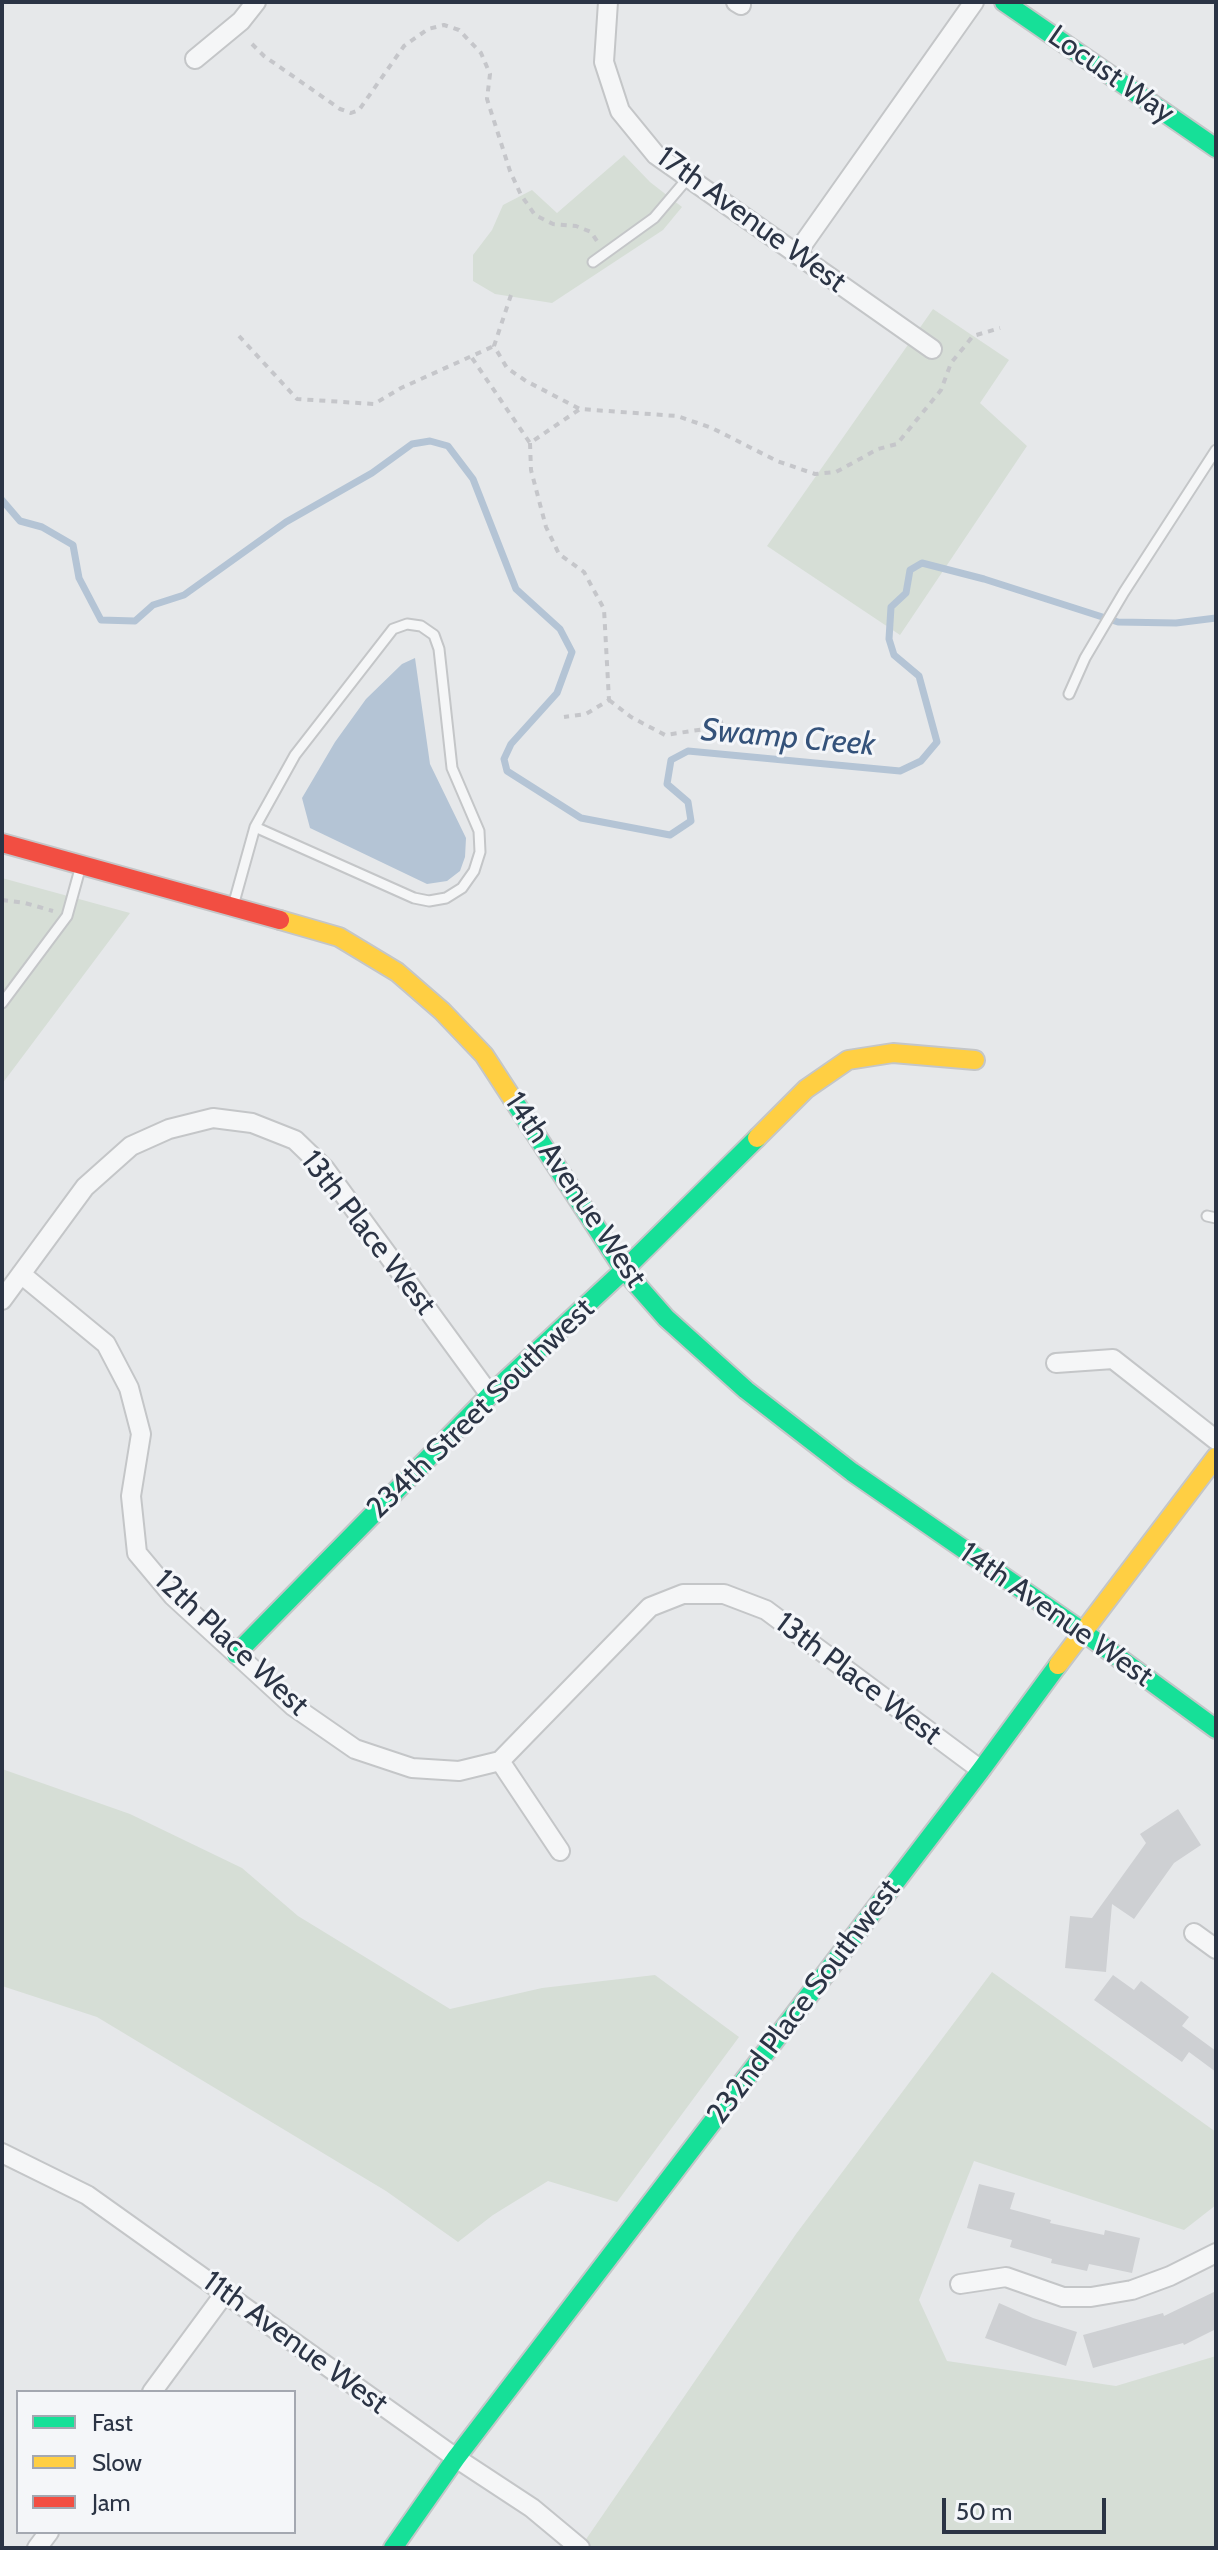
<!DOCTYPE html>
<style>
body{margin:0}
#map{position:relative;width:1218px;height:2550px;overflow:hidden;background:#e6e8ea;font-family:Cabin,sans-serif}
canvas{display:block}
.frame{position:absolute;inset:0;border:4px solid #2b3445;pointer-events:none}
.legend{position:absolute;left:16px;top:2390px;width:280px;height:144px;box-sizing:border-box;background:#f4f6f9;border:2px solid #a4a8b1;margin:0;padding:10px 14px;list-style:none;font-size:24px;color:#2b3445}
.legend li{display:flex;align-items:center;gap:16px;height:40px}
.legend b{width:40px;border:2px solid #a4a8b1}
.scale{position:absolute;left:942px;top:2498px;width:164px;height:36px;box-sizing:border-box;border:4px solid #2b3445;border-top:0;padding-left:10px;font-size:24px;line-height:28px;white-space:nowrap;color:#2b3445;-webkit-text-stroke:6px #f4f6f9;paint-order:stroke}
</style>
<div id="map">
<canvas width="1218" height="2550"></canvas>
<div class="frame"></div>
<ul class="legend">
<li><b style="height:10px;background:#16e098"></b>Fast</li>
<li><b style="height:10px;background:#ffcf43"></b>Slow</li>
<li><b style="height:10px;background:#f24e42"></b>Jam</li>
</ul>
<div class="scale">50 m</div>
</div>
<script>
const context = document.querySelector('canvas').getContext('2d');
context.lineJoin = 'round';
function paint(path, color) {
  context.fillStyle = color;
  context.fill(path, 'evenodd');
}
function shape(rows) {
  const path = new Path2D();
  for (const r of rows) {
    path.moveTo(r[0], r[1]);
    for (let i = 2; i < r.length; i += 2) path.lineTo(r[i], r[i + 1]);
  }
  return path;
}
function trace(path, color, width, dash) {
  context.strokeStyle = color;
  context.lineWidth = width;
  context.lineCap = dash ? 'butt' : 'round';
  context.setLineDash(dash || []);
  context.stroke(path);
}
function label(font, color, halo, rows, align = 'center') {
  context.font = font + ' Cabin,sans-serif';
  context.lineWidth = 6;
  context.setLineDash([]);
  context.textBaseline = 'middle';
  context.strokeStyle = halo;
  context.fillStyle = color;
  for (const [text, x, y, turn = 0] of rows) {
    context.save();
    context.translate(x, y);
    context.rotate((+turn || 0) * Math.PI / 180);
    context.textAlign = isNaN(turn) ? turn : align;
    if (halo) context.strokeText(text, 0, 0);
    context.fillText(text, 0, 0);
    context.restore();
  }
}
const green = shape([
 [624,155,650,182,682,207,663,230,552,303,495,294,473,281,473,255,492,230,503,205,532,190,557,213],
 [933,309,1009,360,980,403,1027,446,900,635,767,546],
 [2,878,130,913,2,1084],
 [2,1769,130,1814,242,1868,298,1916,450,2009,542,1988,655,1975,739,2037,617,2202,548,2181,493,2215,458,2242,386,2191,97,2017,2,1986],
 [992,1972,1216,2132,1216,2205,1184,2230,974,2161,919,2300,947,2361,1116,2386,1216,2356,1216,2548,580,2548,796,2234]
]);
const water = shape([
 [415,658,430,764,466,838,465,857,460,871,447,881,427,884,310,828,302,798,335,742,366,699,402,664]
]);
const stream = shape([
 [2,500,20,521,42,527,73,545,79,578,101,620,135,621,153,605,184,595,286,522,372,473,412,444,430,441,448,446,473,479,516,589,560,629,572,652,557,693,511,744,504,759,507,771,581,818,670,835,691,821,688,802,667,784,671,760,688,751,900,771,921,761,937,742,919,676,894,655,889,639,891,607,906,593,910,570,922,563,984,579,1118,622,1176,623,1216,618]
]);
const building = shape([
 [1178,1809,1201,1845,1174,1863,1134,1919,1112,1904,1106,1972,1065,1968,1070,1916,1092,1918,1146,1843,1140,1834],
 [1113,1975,1134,1990,1141,1981,1189,2017,1182,2026,1216,2051,1216,2072,1189,2052,1182,2062,1094,2000],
 [979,2184,1015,2193,1010,2209,1051,2220,1050,2223,1104,2235,1105,2230,1140,2238,1132,2273,1089,2264,1087,2271,1051,2263,1052,2259,1010,2247,1012,2240,967,2228],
 [1216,2291,1216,2329,1184,2345,1183,2343,1093,2368,1083,2335,1163,2313,1164,2316],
 [999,2303,1033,2318,1077,2332,1066,2366,985,2338]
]);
const path = shape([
 [252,44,264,56,340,109,351,113,359,110,404,46,428,29,444,25,459,30,481,53,490,74,487,99,510,171,521,195,535,215,553,224,576,226,591,232,597,241],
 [511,295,494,346,507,368,526,381,580,409,677,416,712,428,777,461,815,474,836,472,878,449,897,444,941,390,951,363,973,336,1000,328],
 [239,336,297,399,374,404,401,388,494,346],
 [472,358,530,443,580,409],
 [530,443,531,470,546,527,559,554,584,572,604,609,609,700,586,714,564,717],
 [609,700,631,717,665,735,705,729,728,720],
 [2,900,25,903,53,911]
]);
const lane = shape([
 [593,262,654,218,688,178],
 [1069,694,1085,658,1124,592,1216,450],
 [233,906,255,827,295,755,393,629,407,624,421,626,434,635,439,649,452,768,479,831,480,852,474,871,462,888,446,898,429,901,414,898,255,827],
 [2,1003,67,916,80,869],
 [1207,1216,1216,1218]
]);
const street = shape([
 [608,2,604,62,620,111,656,155,932,349],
 [736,2,741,5],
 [195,59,241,21,256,2],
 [796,254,974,2],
 [21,1274,106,1344,129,1388,141,1434,131,1496,137,1553,173,1596,293,1706,355,1749,412,1768,459,1771,500,1761],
 [2,1300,85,1187,131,1146,169,1129,213,1118,252,1123,295,1140,325,1169,490,1395],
 [1056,1363,1113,1359,1216,1440],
 [500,1761,650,1607,683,1594,724,1594,766,1610,981,1770],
 [500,1761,560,1851],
 [1194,1933,1216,1949],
 [2,2153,87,2195,456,2458,532,2508,580,2548],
 [960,2284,1006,2277,1063,2297,1091,2297,1132,2290,1170,2276,1216,2253],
 [152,2392,225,2293],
 [37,2548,49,2532]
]);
const fast = shape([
 [1004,2,1216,148],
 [512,1098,624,1270,666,1318,746,1390,852,1472,1082,1631,1216,1729],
 [236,1654,490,1395,624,1270,757,1138],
 [393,2548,456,2458,981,1770,1058,1665]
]);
const slow = shape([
 [280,920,339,937,397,972,442,1011,484,1055,512,1098],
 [757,1138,806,1089,848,1060,893,1053,975,1060],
 [1058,1665,1216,1457]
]);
const jam = shape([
 [2,843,280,920]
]);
const streetNames = [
 ["Locust Way",1111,75,35],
 ["17th Avenue West",751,220,36],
 ["14th Avenue West",575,1190,56],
 ["13th Place West",368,1233,52],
 ["234th Street Southwest",481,1409,-44],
 ["14th Avenue West",1056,1615,35],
 ["12th Place West",231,1643,43],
 ["13th Place West",858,1679,37],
 ["232nd Place Southwest",804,2002,-53],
 ["11th Avenue West",295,2343,36]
];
const waterNames = [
 ["Swamp Creek",788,738,5]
];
paint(green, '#d6ded6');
paint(water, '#b4c4d5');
trace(stream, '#b4c4d5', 7);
paint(building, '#ced0d3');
trace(lane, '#c4c6c8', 13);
trace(street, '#c4c6c8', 22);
trace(fast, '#c4c6c8', 22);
trace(slow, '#c4c6c8', 22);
trace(jam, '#c4c6c8', 22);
trace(path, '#c5c6ca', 4, [6, 6]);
trace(lane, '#f5f6f7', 9);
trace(street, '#f5f6f7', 18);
trace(fast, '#16e098', 18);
trace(slow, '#ffcf43', 18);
trace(jam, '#f24e42', 18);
label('30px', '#2b3445', '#f4f6f9', streetNames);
label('italic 32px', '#34527a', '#f4f6f9', waterNames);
</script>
